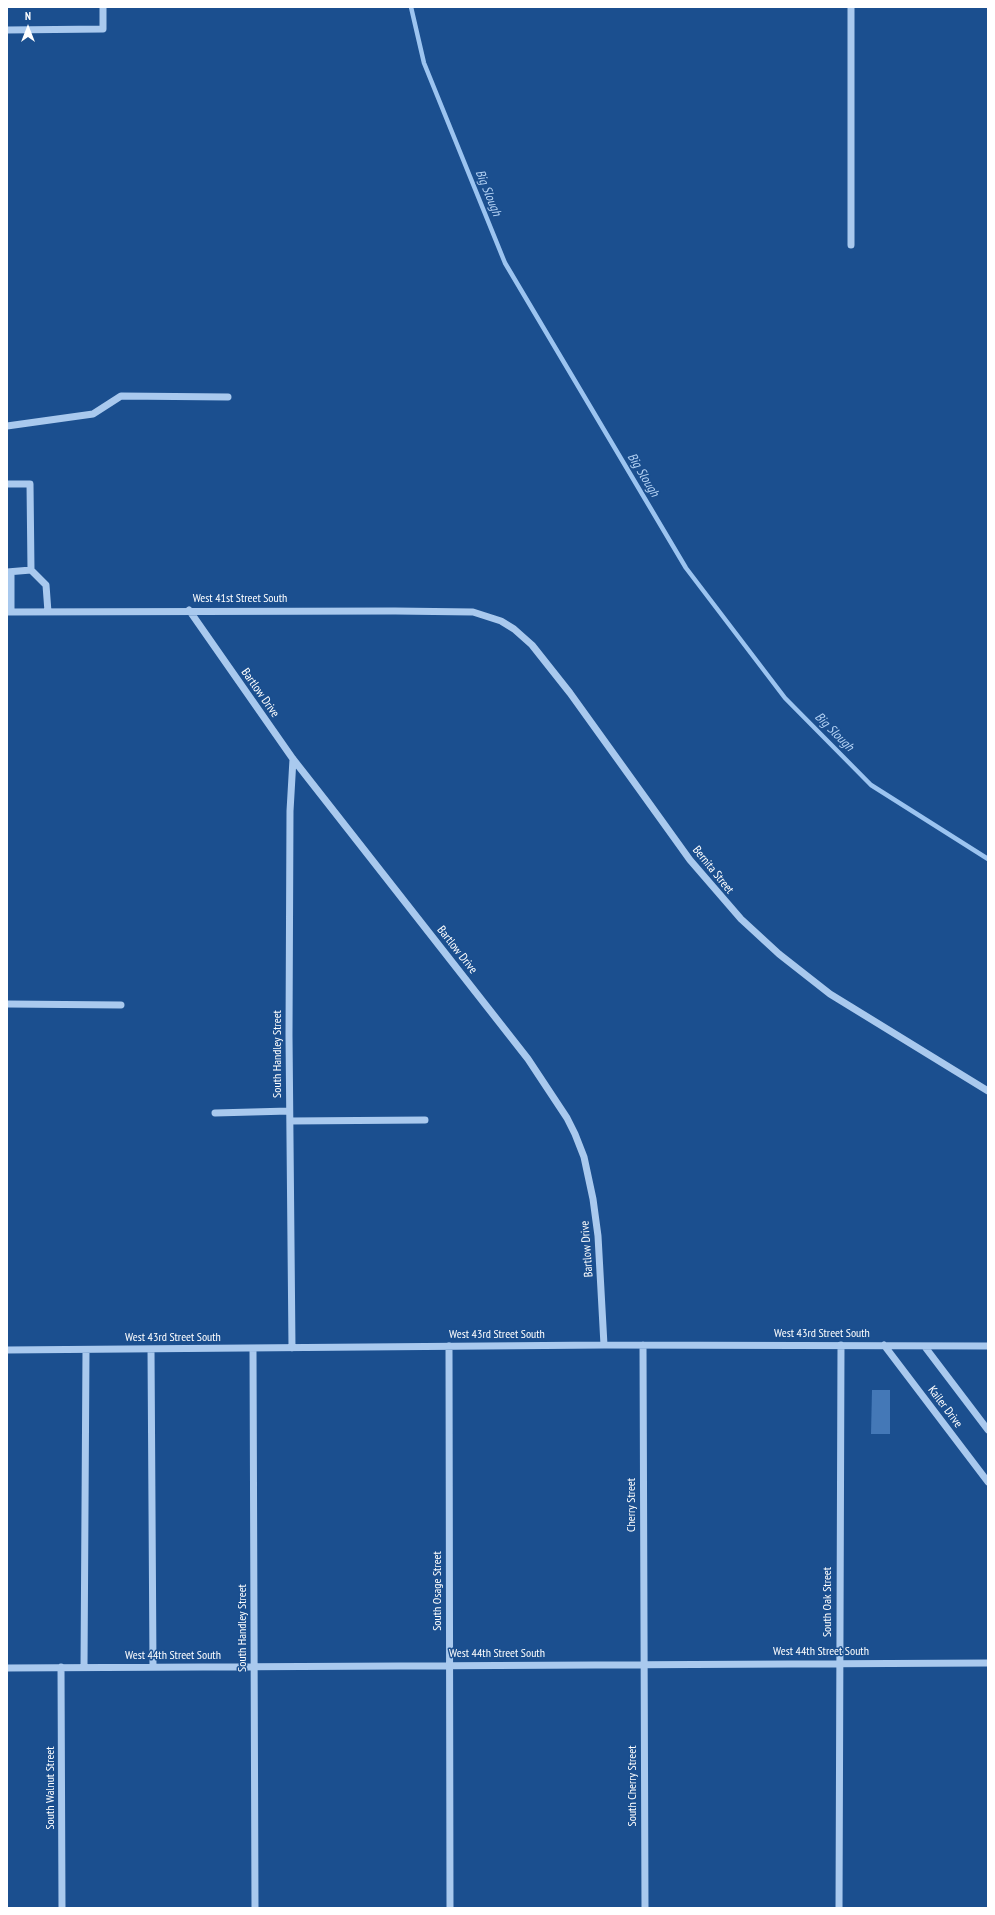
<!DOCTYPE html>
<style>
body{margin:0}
#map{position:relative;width:995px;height:1915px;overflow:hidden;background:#1b4f8f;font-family:"PT Sans Narrow",sans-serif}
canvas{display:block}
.frame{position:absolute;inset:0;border:8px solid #fff;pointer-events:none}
.north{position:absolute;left:8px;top:8px;width:40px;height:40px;-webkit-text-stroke:3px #1b4f8f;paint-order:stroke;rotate:0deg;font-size:11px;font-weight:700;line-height:16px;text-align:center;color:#fff}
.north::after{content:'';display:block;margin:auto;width:14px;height:18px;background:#fff;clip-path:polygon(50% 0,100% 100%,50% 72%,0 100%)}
</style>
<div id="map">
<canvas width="995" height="1915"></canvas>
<div class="frame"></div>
<div class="north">N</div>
</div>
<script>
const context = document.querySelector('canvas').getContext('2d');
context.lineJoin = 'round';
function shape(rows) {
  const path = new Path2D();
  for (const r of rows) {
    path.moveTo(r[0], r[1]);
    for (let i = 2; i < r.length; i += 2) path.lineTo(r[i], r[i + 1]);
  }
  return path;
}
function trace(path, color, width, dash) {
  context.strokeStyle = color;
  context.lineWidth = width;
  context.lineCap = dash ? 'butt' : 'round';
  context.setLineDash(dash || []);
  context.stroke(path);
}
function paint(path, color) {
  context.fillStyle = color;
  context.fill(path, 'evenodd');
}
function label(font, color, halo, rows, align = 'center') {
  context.font = font + ' "PT Sans Narrow",sans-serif';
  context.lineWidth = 3;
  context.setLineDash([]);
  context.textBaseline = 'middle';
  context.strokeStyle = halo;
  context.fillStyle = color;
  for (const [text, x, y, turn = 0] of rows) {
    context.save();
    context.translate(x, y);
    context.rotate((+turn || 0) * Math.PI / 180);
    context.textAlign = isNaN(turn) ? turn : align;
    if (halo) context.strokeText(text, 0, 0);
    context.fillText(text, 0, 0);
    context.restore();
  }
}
const stream = shape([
 [411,7,424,63,505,263,686,568,785,698,871,785,988,859]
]);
const building = shape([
 [872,1390,890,1390,890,1434,871,1434]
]);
const minor = shape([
 [851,7,851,245],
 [7,30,103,29,103,7],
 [7,426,93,414,121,396,228,397],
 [7,484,30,484,31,570,7,572],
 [31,570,46,585,48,612],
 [11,572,11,612],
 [189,610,293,759,528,1059,567,1118,575,1134,584,1157,593,1199,598,1236,604,1345],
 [7,612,395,611,473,612,501,621,514,629,532,645,570,693,690,860,741,919,779,954,830,994,988,1091],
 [7,1004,121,1005],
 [215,1113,289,1111],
 [290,1121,425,1120],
 [643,1345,645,1908],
 [884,1345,988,1482],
 [449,1346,450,1908],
 [925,1347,988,1430],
 [292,1348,289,1035,290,811,293,759],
 [151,1349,153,1667],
 [253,1349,255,1908],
 [7,1350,604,1345,988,1346],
 [61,1667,62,1908],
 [84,1667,86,1350],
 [7,1668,988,1663],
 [839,1908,841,1345]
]);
const streetNames = [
 ["West 41st Street South",240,599],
 ["Bartlow Drive",260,693,55],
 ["Bernita Street",713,870,51],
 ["Bartlow Drive",457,950,52],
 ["South Handley Street",278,1054,-90],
 ["Bartlow Drive",587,1249,-94],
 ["West 43rd Street South",822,1334],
 ["West 43rd Street South",497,1335],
 ["West 43rd Street South",173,1338],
 ["Kailer Drive",945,1407,53],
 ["Cherry Street",632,1505,-90],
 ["South Osage Street",438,1591,-90],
 ["South Oak Street",828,1602,-90],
 ["South Handley Street",243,1628,-90],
 ["West 44th Street South",821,1652],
 ["West 44th Street South",497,1654],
 ["West 44th Street South",173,1656],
 ["South Cherry Street",633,1786,-90],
 ["South Walnut Street",51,1788,-90]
];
const waterNames = [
 ["Big Slough",488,193,68],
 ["Big Slough",643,475,59],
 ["Big Slough",834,732,45]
];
trace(stream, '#9cc4f0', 4.5);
paint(building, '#4478b7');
trace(minor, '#a9c9ee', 7);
label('12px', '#fff', '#1b4f8f', streetNames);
label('italic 13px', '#b5d3f5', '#1b4f8f', waterNames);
</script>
